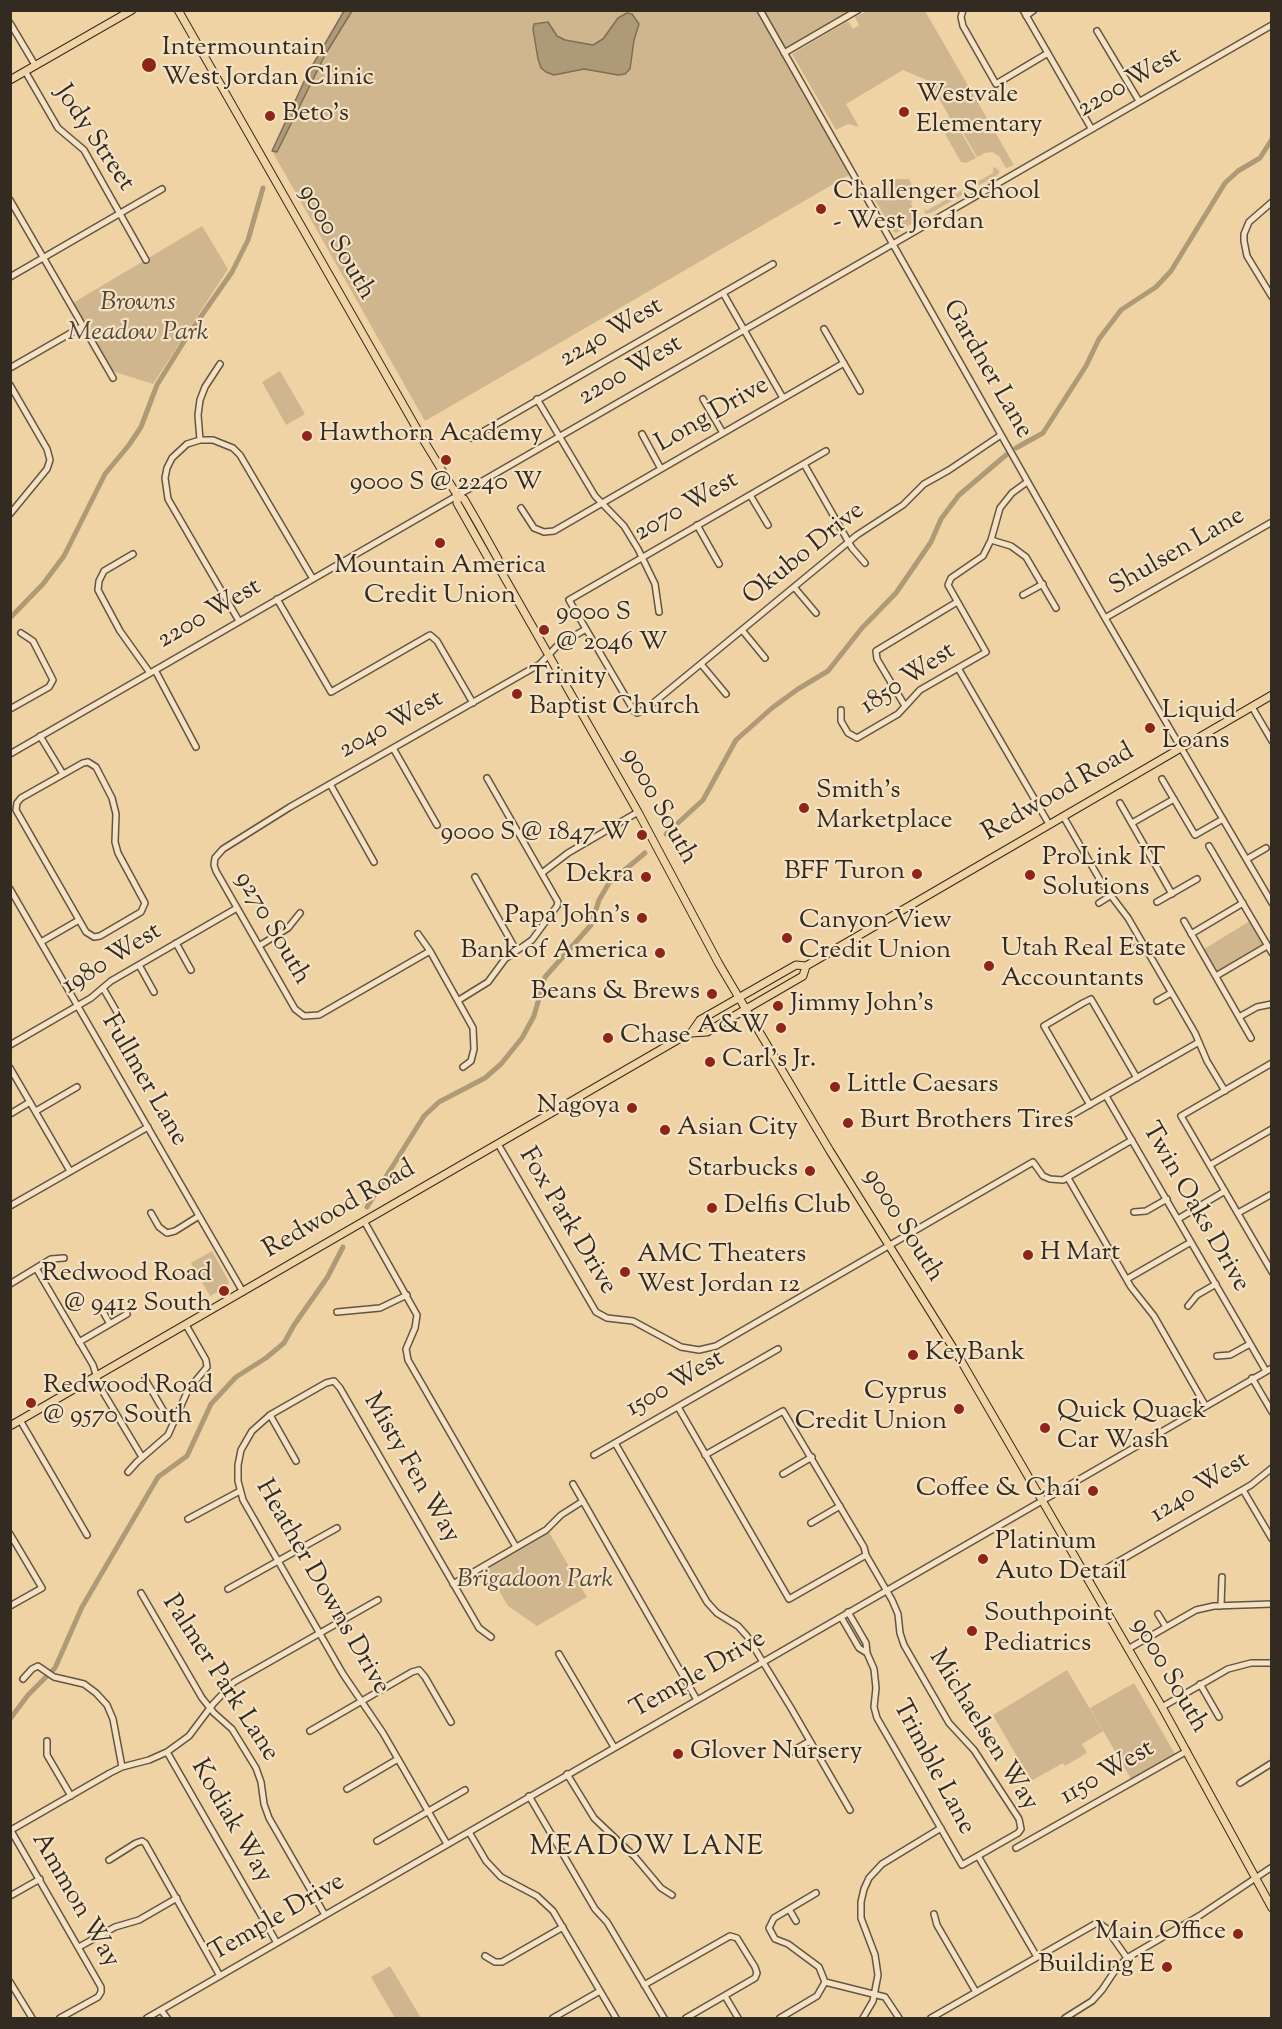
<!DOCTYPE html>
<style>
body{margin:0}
#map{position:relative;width:1282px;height:2029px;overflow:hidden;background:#efd3a4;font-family:"Sorts Mill Goudy",serif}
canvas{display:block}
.frame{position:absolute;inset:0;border:12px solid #332b21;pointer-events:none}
</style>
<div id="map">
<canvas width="1282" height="2029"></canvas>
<div class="frame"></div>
</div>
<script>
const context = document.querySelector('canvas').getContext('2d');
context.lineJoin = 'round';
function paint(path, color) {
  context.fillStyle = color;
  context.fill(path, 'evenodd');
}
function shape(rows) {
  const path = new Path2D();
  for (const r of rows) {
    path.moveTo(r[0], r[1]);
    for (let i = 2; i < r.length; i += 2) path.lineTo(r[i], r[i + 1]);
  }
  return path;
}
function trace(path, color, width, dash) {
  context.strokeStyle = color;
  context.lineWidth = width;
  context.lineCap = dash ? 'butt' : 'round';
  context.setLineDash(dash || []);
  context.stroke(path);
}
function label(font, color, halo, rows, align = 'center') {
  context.font = font + ' "Sorts Mill Goudy",serif';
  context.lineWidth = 4.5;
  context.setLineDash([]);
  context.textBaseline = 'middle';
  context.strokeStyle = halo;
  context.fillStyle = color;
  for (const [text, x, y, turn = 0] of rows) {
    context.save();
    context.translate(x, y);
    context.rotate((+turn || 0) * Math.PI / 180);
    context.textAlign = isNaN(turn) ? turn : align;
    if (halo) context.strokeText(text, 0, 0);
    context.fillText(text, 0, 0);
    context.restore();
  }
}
const green = shape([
 [344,11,853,11,787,48,785,47,781,49,849,175,425,421,272,151,308,73],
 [867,11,925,11,1014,165,1006,168,999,156,992,152,985,153,977,157,955,119,950,118,929,81,903,70,846,104,859,127,848,124,836,130,792,54,848,21,853,29,859,25,855,17],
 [951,119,954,120,976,158,966,163,961,162,945,134,956,128],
 [995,167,1000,172,997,175,931,213,925,214,924,208,926,211,993,173,993,168],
 [890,179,909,179,916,193,911,204,918,220,896,233,894,232,875,200,888,191],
 [202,226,228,269,153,384,112,371,73,303],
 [280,371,305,414,286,425,262,382],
 [1250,921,1263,944,1217,971,1204,949],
 [212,1251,229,1282,227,1287,210,1296,191,1263],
 [549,1532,587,1597,537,1626,508,1606,486,1568],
 [1067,1670,1103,1731,1082,1744,1087,1753,1065,1766,1063,1763,1031,1781,993,1715],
 [1134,1683,1175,1754,1131,1779,1090,1708],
 [390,1966,421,2018,395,2018,371,1977]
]);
const water = shape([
 [344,11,352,11,325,55,277,152,272,151,308,73,344,11],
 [627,13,632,14,639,24,634,40,630,69,625,74,618,75,584,69,554,75,546,72,541,68,538,59,533,29,534,24,548,22,557,36,565,40,593,45,603,39,618,18,627,13]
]);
const canal = shape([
 [1016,448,1043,433,1086,366,1099,339,1121,310,1156,287,1171,271,1225,183,1238,171,1260,158,1272,139],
 [10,618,43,584,64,556,105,474,129,445,141,427,157,385,188,335,232,272,248,240,263,188],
 [666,834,703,800,736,740,772,708,798,689,828,671,862,628,896,593,931,542,941,519,959,495,1006,455],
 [367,1207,424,1116,439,1102,485,1078,501,1064,522,1038,534,1016,545,977,591,925,599,900,609,883,645,853],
 [10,1719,28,1695,55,1668,82,1607,158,1477,187,1456,211,1404,236,1377,266,1358,284,1343,294,1325,327,1278,343,1247]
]);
const minor = shape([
 [760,10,1105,618,1272,903],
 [963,10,961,17,963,26,996,84,1048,53],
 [1023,10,1091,128],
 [1026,16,1034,10],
 [10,23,35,65],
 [1097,31,1139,101],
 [784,53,858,10],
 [25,71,58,128,84,150,146,260],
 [10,200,113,378],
 [1272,202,1249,222,1244,234,1244,241,1247,256,1272,297],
 [10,277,162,189],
 [723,293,783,398],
 [824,329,860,391],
 [10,368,83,326],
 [10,385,47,449,50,460,47,469,10,514],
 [537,399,595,496,624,526,638,549,655,584,659,612],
 [703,399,723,433],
 [642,434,661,469],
 [472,438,773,264],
 [200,440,198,415,200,400,205,387,220,364],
 [826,451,569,600,634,711,637,713,646,709,857,535,903,505,924,484,949,470,1001,435],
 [804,464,852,548,865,563],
 [750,495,768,525],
 [521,508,534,528,544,532,554,531,844,363],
 [697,525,719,564],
 [991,540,1011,546,1026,557,1056,608],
 [133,554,104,571,99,581,98,590,120,631,150,673],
 [794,587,816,613],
 [1023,595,1043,584],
 [277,599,331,692,430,635,437,641,473,703],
 [1105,618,1272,522],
 [239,621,168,499,165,478,167,468,172,458,187,444,200,440,213,440,233,448,240,455,313,579],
 [742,630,765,658],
 [701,664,726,694],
 [958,668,1049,824],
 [155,670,196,747],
 [905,706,877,659,876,651,957,602],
 [1252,707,1272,741],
 [10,709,49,687,53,680,33,641,21,633],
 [841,710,841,721,848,733,857,738,898,714,920,690,986,652,948,585,951,578,983,556,991,540,1000,508,1012,493,1027,482],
 [40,736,63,774],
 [393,748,437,825],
 [10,754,1272,25],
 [88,762,96,767,112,798,116,814,115,842,118,853,145,903,141,912,100,936,94,937,86,932,16,810,17,803,21,798,83,763,88,762],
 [1162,779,1195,835,1223,819],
 [330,784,374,862],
 [1120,803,1172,894],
 [1063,816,1103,885,1128,918,1195,1033,1207,1061,1225,1091],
 [1132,823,1174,799],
 [1209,846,1272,953],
 [1247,859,1266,848],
 [542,873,568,853,638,812],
 [475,877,516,950],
 [10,889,243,1292],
 [1157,902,1197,879],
 [1099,903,1110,896],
 [1184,921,1251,1038],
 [418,934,430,951,473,1028,474,1049,471,1061,463,1067],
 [1191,934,1243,903],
 [41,942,79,920],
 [176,943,191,970],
 [259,946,288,928,300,913],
 [430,951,319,1015,304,1016,295,1009,216,871,214,865,215,858,223,849,290,807,540,664,557,646,586,629],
 [1128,952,1143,944],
 [139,965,154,992],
 [1216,976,1267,946],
 [103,988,118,1014],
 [459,1000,488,982,505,959,532,940,557,906,558,902,487,778],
 [1157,1001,1171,993],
 [1239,1017,1257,1007,1272,1004],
 [10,1045,91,998,111,981,237,908],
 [1272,1063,1181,1116,1272,1272],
 [10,1068,70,1171],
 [1106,1096,1266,1371],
 [1090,1105,1044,1026,1083,1003,1091,999,1137,1078],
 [36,1111,77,1087],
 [10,1114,30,1102],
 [1070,1116,1199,1042],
 [498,1144,596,1312,607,1318,633,1321,681,1347,699,1350,716,1346,1033,1162,1043,1176,1050,1179,1063,1180,1132,1140],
 [1210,1165,1272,1129],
 [1068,1178,1131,1287,1154,1316,1205,1405],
 [10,1206,148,1127],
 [1134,1212,1146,1211,1167,1199],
 [151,1213,159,1227,167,1233,175,1231,199,1216],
 [1238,1213,1272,1194],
 [1178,1219,1225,1191],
 [364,1221,417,1315,415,1328,406,1349,408,1360,516,1547],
 [36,1268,93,1365,100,1387,142,1457],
 [1127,1279,1191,1242],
 [10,1284,51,1259,64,1258],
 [98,1303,110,1324],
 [1188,1306,1197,1295,1216,1284],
 [337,1312,380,1308,407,1295],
 [79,1342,127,1314],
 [1217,1356,1230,1355,1250,1344],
 [1252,1378,1272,1412],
 [145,1379,166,1415,176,1419],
 [678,1407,789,1599,866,1555],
 [270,1415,296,1461],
 [20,1420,87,1535],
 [615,1443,707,1602,717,1613,738,1626,747,1636,791,1708,850,1810],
 [594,1455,778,1349],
 [705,1455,783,1411,864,1547,866,1555,892,1600,898,1614,900,1633,904,1645,949,1723,974,1750,1019,1819,1021,1829,1018,1833,962,1865,877,1718,874,1707,876,1688,874,1669,867,1653,866,1643,848,1612],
 [128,1472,137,1462,168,1435,188,1390,207,1367,206,1360,186,1325],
 [783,1474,812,1457],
 [573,1484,697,1700],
 [1243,1490,1272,1539],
 [188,1519,240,1491],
 [811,1523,840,1506],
 [10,1534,42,1588,10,1606],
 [1088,1579,1251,1485,1272,1468],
 [453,1584,546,1530,561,1515,583,1501],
 [228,1589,337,1528],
 [141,1593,202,1698,214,1713,232,1729,256,1768,261,1782,264,1804,269,1818,325,1915],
 [1221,1606,1222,1577],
 [1158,1614,1166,1627],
 [841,1617,859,1648,867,1653],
 [1128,1649,1196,1610,1214,1606,1272,1604],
 [559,1654,614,1747],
 [23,1679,32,1669,38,1666,54,1677,84,1684,96,1693,107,1705,113,1719,122,1767],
 [1200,1684,1219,1717],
 [1162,1707,1228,1669,1251,1663,1272,1663],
 [310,1731,412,1672,419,1670,425,1677,451,1722],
 [47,1741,47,1755,71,1796],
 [167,1752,277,1943],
 [789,1753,810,1741],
 [567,1774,594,1818,635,1857,661,1888,672,1895],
 [1240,1783,1272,1763],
 [347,1789,398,1759],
 [529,1796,595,1909,607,1922,664,2018],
 [10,1829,101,1987,101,1992,98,1997,60,2018],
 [11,1830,110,1773,122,1767,149,1760,167,1752,189,1736,213,1704,234,1682,378,1600],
 [469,1832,486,1861,501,1877,537,1896,553,1911,616,2018],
 [377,1841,465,1790],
 [447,1844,383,1733,343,1674,243,1500,238,1481,238,1465,241,1450,252,1431,270,1415,326,1383,334,1381,340,1388,479,1628,491,1637],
 [1016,1848,1187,1751],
 [978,1856,1037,1957],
 [109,1860,136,1843,142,1841,145,1843,220,1976],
 [816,1893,774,1918,769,1928,775,1939,788,1944,819,1967,825,1982],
 [10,1896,40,1879],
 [789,1909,796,1921],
 [934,1914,937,1925,976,1992],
 [79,1947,115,1927,139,1920,177,1898],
 [485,1956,495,1962,502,1962,563,1927],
 [10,1982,32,2018],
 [825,1982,885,1997,899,2018],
 [644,1985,730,1936,737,1938,755,1967,757,1973,755,1978,686,2018],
 [725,1996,738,2018],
 [161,2010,167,2018],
 [147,2018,1272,1368],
 [553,2018,600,1991],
 [780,2018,817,1996,825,1982],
 [863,2018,873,2001,878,1975,875,1955,861,1918,861,1902,864,1889,869,1878,882,1864,941,1828],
 [931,2018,1095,1924,1100,1924,1106,1928,1127,1958],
 [1065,2018,1092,2001,1102,1990,1116,1969,1127,1958,1199,1916,1272,1867]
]);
const major = shape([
 [178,10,421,436,457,495,464,499,479,525,498,559,498,566,638,812,719,964,830,1151,960,1359,1162,1707,1272,1908],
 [10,80,132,10],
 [457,495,457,503,491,563,498,566],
 [691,1033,707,1032,746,1009,803,976,806,966,851,940,1272,695],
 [10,1426,679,1039,691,1033,700,1020,796,965,806,966]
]);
const markers = [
 [149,65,8,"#8f2418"],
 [904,112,6,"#8f2418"],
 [270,116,6,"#8f2418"],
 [821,209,6,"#8f2418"],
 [307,436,6,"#8f2418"],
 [446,460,6,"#8f2418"],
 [440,543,6,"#8f2418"],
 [544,630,6,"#8f2418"],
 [517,694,6,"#8f2418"],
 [1150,728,6,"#8f2418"],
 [804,808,6,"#8f2418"],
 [642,835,6,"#8f2418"],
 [917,874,6,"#8f2418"],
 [1030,875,6,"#8f2418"],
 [646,877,6,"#8f2418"],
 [642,918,6,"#8f2418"],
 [787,938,6,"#8f2418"],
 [660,953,6,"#8f2418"],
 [989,966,6,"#8f2418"],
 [712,994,6,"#8f2418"],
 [778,1006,6,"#8f2418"],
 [781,1028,6,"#8f2418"],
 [608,1038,6,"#8f2418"],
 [710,1062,6,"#8f2418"],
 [835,1087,6,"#8f2418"],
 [632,1108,6,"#8f2418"],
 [848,1123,6,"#8f2418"],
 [665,1130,6,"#8f2418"],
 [810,1171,6,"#8f2418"],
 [712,1208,6,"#8f2418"],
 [1028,1255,6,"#8f2418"],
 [625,1272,6,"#8f2418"],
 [224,1291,6,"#8f2418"],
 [913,1355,6,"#8f2418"],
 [31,1403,6,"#8f2418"],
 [959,1409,6,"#8f2418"],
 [1045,1428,6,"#8f2418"],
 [1093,1491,6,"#8f2418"],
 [983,1559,6,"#8f2418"],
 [972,1631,6,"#8f2418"],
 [678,1754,6,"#8f2418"],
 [1238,1934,6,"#8f2418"],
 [1167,1967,6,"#8f2418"]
];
const poiNames = [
 ["Intermountain",162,50],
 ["West Jordan Clinic",162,80],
 ["Westvale",916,97],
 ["Elementary",916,127],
 ["Beto's",282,116],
 ["Challenger School",833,194],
 ["- West Jordan",833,224],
 ["Hawthorn Academy",319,436],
 ["9000 S @ 2240 W",446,485,"center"],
 ["Mountain America",440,568,"center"],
 ["Credit Union",440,598,"center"],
 ["9000 S",556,615],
 ["@ 2046 W",556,645],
 ["Trinity",529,679],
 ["Baptist Church",529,709],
 ["Liquid",1162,713],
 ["Loans",1162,743],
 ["Smith's",816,793],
 ["Marketplace",816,823],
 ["9000 S @ 1847 W",630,835,"right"],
 ["ProLink IT",1042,860],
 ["Solutions",1042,890],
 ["BFF Turon",905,874,"right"],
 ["Dekra",634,877,"right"],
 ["Papa John's",630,918,"right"],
 ["Canyon View",799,923],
 ["Credit Union",799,953],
 ["Utah Real Estate",1001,951],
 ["Accountants",1001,981],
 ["Bank of America",648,953,"right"],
 ["Beans & Brews",700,994,"right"],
 ["Jimmy John's",790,1006],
 ["A&W",769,1028,"right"],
 ["Chase",620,1038],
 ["Carl's Jr.",722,1062],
 ["Little Caesars",847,1087],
 ["Nagoya",620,1108,"right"],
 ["Burt Brothers Tires",860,1123],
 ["Asian City",677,1130],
 ["Starbucks",798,1171,"right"],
 ["Delfis Club",724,1208],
 ["H Mart",1040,1255],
 ["AMC Theaters",637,1257],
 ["West Jordan 12",637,1287],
 ["Redwood Road",212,1276,"right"],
 ["@ 9412 South",212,1306,"right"],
 ["KeyBank",925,1355],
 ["Redwood Road",43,1388],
 ["@ 9570 South",43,1418],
 ["Cyprus",947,1394,"right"],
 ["Credit Union",947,1424,"right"],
 ["Quick Quack",1057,1413],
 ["Car Wash",1057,1443],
 ["Coffee & Chai",1081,1491,"right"],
 ["Platinum",995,1544],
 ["Auto Detail",995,1574],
 ["Southpoint",984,1616],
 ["Pediatrics",984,1646],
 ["Glover Nursery",690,1754],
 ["Main Office",1226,1934,"right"],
 ["Building E",1155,1967,"right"]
];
const streetNames = [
 ["2200 West",1130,84,-30],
 ["Jody Street",93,139,56],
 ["9000 South",335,243,60],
 ["2240 West",612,334,-30],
 ["Gardner Lane",986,370,60],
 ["2200 West",631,372,-30],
 ["Long Drive",713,416,-30],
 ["2070 West",687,508,-30],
 ["Shulsen Lane",1178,553,-30],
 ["Okubo Drive",805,555,-39],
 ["2200 West",210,615,-30],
 ["1850 West",909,680,-34],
 ["2040 West",392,726,-29],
 ["Redwood Road",1059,794,-30],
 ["9000 South",658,807,61],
 ["9270 South",271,929,60],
 ["1980 West",113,960,-32],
 ["Fullmer Lane",143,1081,60],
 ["Twin Oaks Drive",1194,1208,60],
 ["Redwood Road",340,1211,-30],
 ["Fox Park Drive",566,1222,59],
 ["9000 South",902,1226,58],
 ["1500 West",676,1385,-30],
 ["Misty Fen Way",410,1469,60],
 ["1240 West",1201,1489,-32],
 ["Heather Downs Drive",321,1588,60],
 ["Temple Drive",699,1676,-30],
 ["9000 South",1168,1676,60],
 ["Palmer Park Lane",219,1679,57],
 ["Michaelsen Way",982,1731,58],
 ["Trimble Lane",932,1768,62],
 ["1150 West",1108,1774,-30],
 ["Kodiak Way",230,1822,60],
 ["Ammon Way",74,1901,60],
 ["Temple Drive",278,1919,-30]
];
const parkNames = [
 ["Browns",138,305],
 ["Meadow Park",138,335],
 ["Brigadoon Park",535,1582]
];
const neighbourhoodNames = [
 ["MEADOW LANE",647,1849]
];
paint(green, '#cfb68e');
paint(water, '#af9a77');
trace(water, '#7d6e55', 1.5);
trace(canal, '#af9a77', 5);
trace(minor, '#625542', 8);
trace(major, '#332b21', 9);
trace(minor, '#f5e2c4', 5);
trace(major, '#efd3a4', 7);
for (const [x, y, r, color] of markers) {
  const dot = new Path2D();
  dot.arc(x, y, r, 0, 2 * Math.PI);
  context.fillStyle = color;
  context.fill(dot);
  trace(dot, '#f5e2c4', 2);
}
label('26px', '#332b21', '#f5e2c4', poiNames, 'left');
label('26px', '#332b21', '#f5e2c4', streetNames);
label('italic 26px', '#524737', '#f5e2c4', parkNames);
context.letterSpacing = '1.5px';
label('27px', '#332b21', '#f5e2c4', neighbourhoodNames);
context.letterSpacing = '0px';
</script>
